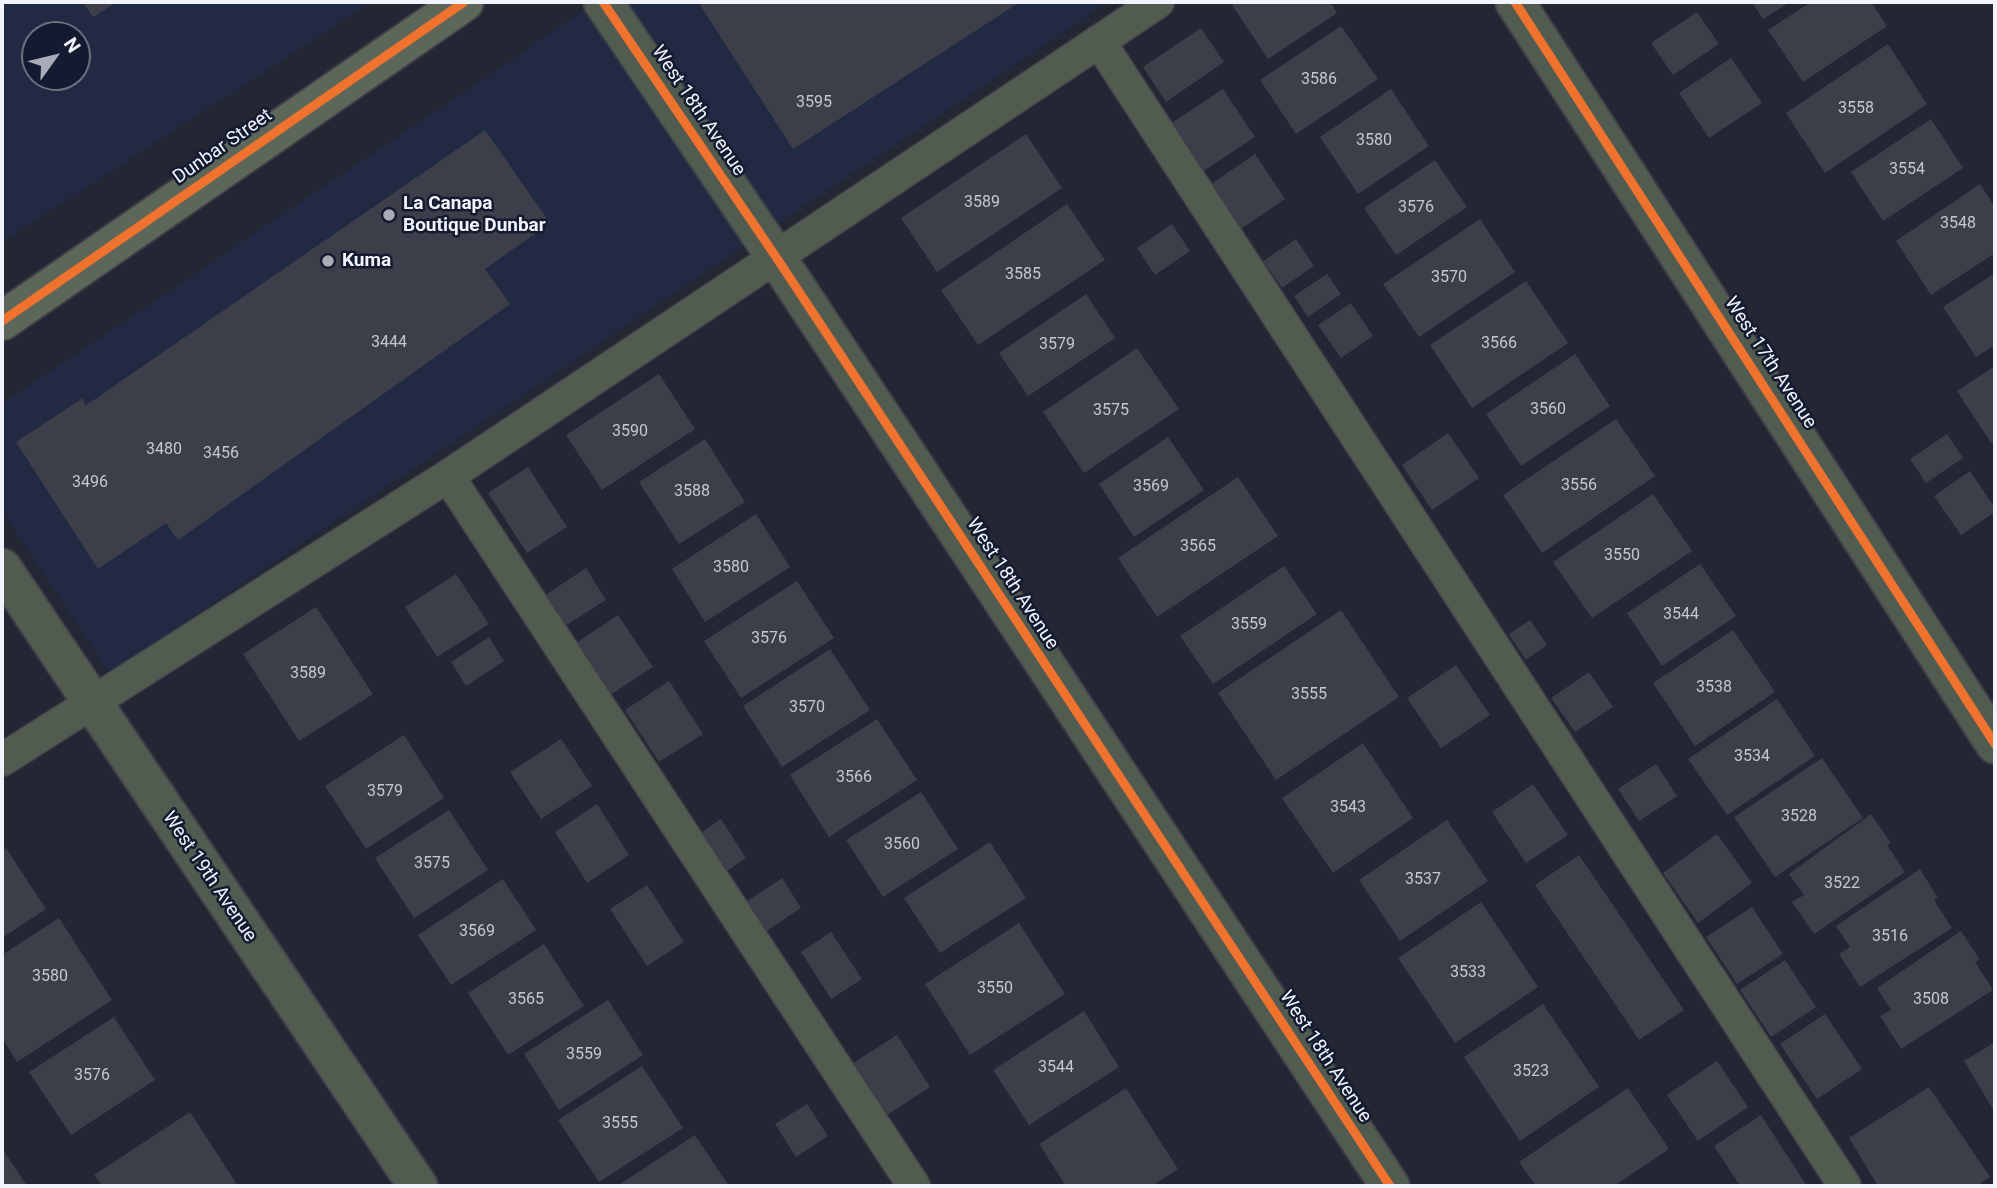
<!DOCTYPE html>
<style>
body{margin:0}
#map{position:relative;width:1997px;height:1188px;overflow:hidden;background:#232633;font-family:Roboto,sans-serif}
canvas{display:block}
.frame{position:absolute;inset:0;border:4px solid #f1f4fd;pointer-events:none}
.north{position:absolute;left:21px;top:21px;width:70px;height:70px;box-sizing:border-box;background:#141a2f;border:2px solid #6c7181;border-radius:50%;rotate:56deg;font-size:19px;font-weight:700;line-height:28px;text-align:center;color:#f1f4fd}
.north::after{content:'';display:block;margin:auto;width:24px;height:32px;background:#a9acb6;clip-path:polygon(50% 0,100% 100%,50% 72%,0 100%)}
</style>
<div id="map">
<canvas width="1997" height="1188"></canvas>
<div class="frame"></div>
<div class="north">N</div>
</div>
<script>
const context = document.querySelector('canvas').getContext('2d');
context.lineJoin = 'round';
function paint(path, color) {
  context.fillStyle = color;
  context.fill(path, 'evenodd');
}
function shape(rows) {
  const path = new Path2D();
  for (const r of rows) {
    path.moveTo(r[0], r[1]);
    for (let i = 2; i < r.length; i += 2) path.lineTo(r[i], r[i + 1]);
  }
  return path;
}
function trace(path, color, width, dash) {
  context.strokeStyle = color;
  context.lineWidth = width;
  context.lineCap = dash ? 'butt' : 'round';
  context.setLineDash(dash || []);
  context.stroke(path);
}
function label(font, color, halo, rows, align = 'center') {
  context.font = font + ' Roboto,sans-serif';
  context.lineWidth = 5;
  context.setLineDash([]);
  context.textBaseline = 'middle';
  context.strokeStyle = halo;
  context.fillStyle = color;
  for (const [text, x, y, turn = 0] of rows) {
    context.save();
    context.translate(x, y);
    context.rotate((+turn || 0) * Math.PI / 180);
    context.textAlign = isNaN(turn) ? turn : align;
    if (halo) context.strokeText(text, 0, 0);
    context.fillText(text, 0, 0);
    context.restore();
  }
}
const built = shape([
 [2,2,372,2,2,242],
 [35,35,77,35,77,77,35,77],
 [597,2,1108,2,109,673,2,510,2,404]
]);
const building = shape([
 [83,2,117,2,93,17],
 [698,2,1020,2,793,149],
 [1236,2,1330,2,1337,13,1268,59,1232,5],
 [1752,2,1790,2,1763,19],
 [1811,2,1871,2,1887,26,1803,82,1768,30],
 [1697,12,1719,44,1673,75,1651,43],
 [1341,26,1378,79,1296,134,1260,80],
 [1201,28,1224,62,1166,102,1143,67],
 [1888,44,1927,104,1825,173,1786,113],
 [1731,58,1762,103,1709,138,1679,93],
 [1223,89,1255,137,1202,172,1170,124],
 [1391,89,1429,146,1358,194,1320,137],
 [1931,119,1963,168,1883,221,1851,172],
 [485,130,550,223,485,269,510,304,178,540,166,523,98,569,16,442,83,398,85,406],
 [1026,134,1062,188,937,272,901,218],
 [1255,154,1285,199,1241,229,1211,184],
 [1435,160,1467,207,1396,255,1364,208],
 [1980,184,1995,207,1995,253,1931,295,1896,241],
 [1067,204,1105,260,978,345,941,290],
 [1480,219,1515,272,1419,337,1383,284],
 [1172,224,1190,251,1155,275,1137,248],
 [1296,239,1314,266,1282,288,1263,261],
 [1995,273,1995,345,1976,357,1943,307],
 [1327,274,1341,294,1308,317,1294,296],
 [1526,281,1568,343,1472,408,1430,345],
 [1086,294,1115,338,1028,396,999,353],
 [1351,303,1373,336,1341,358,1318,325],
 [1137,348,1179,409,1084,473,1043,412],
 [1575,354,1610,406,1521,466,1486,414],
 [1995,366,1995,440,1991,443,1957,391],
 [659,374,695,429,602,490,566,435],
 [1616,419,1655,476,1542,553,1503,495],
 [1448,433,1479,478,1432,510,1402,465],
 [1947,434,1963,458,1926,483,1910,459],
 [1168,437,1204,490,1134,537,1099,484],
 [705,439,745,502,679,544,639,482],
 [528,467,567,527,527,553,488,493],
 [1970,471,1995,508,1995,512,1961,535,1934,496],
 [1238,477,1278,536,1157,617,1118,558],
 [1653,494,1692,551,1592,618,1553,562],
 [756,514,790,567,705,622,672,569],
 [1700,564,1736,616,1662,666,1627,613],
 [1284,566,1317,614,1213,684,1180,636],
 [586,568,606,600,557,631,538,600],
 [456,574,489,624,437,657,405,607],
 [797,581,834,638,741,698,704,641],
 [316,607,373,694,299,741,243,654],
 [1341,610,1399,697,1276,780,1218,693],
 [618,615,653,667,607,697,573,645],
 [1530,620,1547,645,1526,660,1509,634],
 [1733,630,1775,692,1695,746,1653,683],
 [489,637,504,661,466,686,451,662],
 [830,649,870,710,782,767,743,706],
 [1456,665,1490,715,1441,748,1407,698],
 [1589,672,1613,707,1575,732,1551,698],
 [669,681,703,734,659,762,625,710],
 [1777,699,1815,756,1727,815,1688,759],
 [877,719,917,780,829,837,790,775],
 [404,735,444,798,366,849,325,786],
 [561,739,592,786,541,819,510,772],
 [1363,743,1413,818,1333,873,1282,798],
 [1822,758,1863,818,1775,877,1734,817],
 [1656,764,1677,796,1639,821,1618,789],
 [1533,784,1568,835,1526,863,1492,812],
 [921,792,958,849,883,897,846,840],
 [597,804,629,855,587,883,555,832],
 [449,810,488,870,414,918,375,858],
 [1871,814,1891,843,1887,845,1905,872,1814,934,1792,902,1804,895,1789,874],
 [721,819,746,858,727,871,702,832],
 [1447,820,1488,881,1400,941,1359,880],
 [1717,834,1752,883,1698,923,1663,873],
 [990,842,1026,898,940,953,904,898],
 [6,848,46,909,2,938,2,851],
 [1579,855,1684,1010,1639,1040,1535,885],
 [1920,869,1938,898,1934,900,1952,928,1860,987,1839,954,1850,947,1836,926],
 [782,878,801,908,765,932,746,902],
 [503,879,536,930,451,985,418,935],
 [647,885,684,942,647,966,610,909],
 [1481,902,1538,987,1455,1043,1398,958],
 [1752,907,1783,954,1737,984,1706,937],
 [59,918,112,1000,17,1062,2,1038,2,955],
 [1019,923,1065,994,970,1055,925,984],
 [1961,931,1980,960,1975,962,1993,990,1901,1049,1880,1016,1891,1010,1877,988],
 [831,932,862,979,831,999,801,952],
 [544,944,584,1006,508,1055,468,993],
 [1785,960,1816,1007,1771,1037,1740,990],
 [608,1000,643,1055,559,1110,524,1054],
 [1543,1004,1599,1087,1520,1141,1464,1057],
 [1084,1011,1119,1067,1029,1125,993,1070],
 [1825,1014,1862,1069,1817,1099,1780,1044],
 [114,1017,155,1080,71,1135,29,1072],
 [897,1035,930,1087,887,1115,853,1063],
 [1995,1042,1995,1113,1964,1061],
 [1717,1061,1748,1107,1698,1141,1667,1095],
 [642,1066,683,1128,599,1182,558,1120],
 [1929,1087,1990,1177,1977,1186,1878,1186,1849,1138],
 [1126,1088,1178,1169,1152,1186,1066,1186,1039,1144],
 [1628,1088,1669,1149,1614,1186,1536,1186,1519,1162],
 [807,1104,828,1136,796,1157,775,1124],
 [190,1112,236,1183,230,1186,102,1186,94,1175],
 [1761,1115,1807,1186,1740,1186,1714,1146],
 [695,1135,729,1186,617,1186],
 [2,1148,27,1186,2,1186]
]);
const service = shape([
 [1099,41,1845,1186],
 [448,476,914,1186],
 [2,760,448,476,1158,2]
]);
const minor = shape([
 [603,2,776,257,1390,1186],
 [1515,2,1995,744],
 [2,568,418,1186]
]);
const secondary = shape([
 [2,321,464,2]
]);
const cycleway = shape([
 [603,2,776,257,1390,1186],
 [1515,2,1995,744],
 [2,321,464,2]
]);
const markers = [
 [389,215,7,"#a9acb6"],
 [328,261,7,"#a9acb6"]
];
const numberNames = [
 ["3586",1319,80],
 ["3595",814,103],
 ["3558",1856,109],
 ["3580",1374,141],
 ["3554",1907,170],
 ["3589",982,203],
 ["3576",1416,208],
 ["3548",1958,224],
 ["3585",1023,275],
 ["3570",1449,278],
 ["3444",389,343],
 ["3566",1499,344],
 ["3579",1057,345],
 ["3560",1548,410],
 ["3575",1111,411],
 ["3590",630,432],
 ["3480",164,450],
 ["3456",221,454],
 ["3496",90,483],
 ["3556",1579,486],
 ["3569",1151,487],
 ["3588",692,492],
 ["3565",1198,547],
 ["3550",1622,556],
 ["3580",731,568],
 ["3544",1681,615],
 ["3559",1249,625],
 ["3576",769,639],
 ["3589",308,674],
 ["3538",1714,688],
 ["3555",1309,695],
 ["3570",807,708],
 ["3534",1752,757],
 ["3566",854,778],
 ["3579",385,792],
 ["3543",1348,808],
 ["3528",1799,817],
 ["3560",902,845],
 ["3575",432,864],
 ["3537",1423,880],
 ["3522",1842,884],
 ["3569",477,932],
 ["3516",1890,937],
 ["3533",1468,973],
 ["3580",50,977],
 ["3550",995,989],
 ["3565",526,1000],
 ["3508",1931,1000],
 ["3559",584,1055],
 ["3544",1056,1068],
 ["3523",1531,1072],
 ["3576",92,1076],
 ["3555",620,1124]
];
const streetNames = [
 ["West 18th Avenue",698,111,56],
 ["Dunbar Street",223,147,-35],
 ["West 17th Avenue",1770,363,57],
 ["West 18th Avenue",1012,584,57],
 ["West 19th Avenue",209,877,56],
 ["West 18th Avenue",1325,1057,57]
];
const poiNames = [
 ["La Canapa",403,204],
 ["Boutique Dunbar",403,226],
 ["Kuma",342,261]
];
paint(built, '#222943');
paint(building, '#3c3f4a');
trace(service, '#3d4049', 35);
trace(minor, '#3d4049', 42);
trace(secondary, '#3d4049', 42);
trace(service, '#525b50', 32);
trace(minor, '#525b50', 38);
trace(secondary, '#5c6759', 38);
trace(cycleway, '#ef722f', 9);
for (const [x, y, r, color] of markers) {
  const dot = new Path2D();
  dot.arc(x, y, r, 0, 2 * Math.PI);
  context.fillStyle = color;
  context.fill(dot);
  trace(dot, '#141a2f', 2.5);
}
label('16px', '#c4c7d0', null, numberNames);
label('19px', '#f1f4fd', '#141a2f', streetNames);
label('bold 19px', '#f1f4fd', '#141a2f', poiNames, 'left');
</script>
